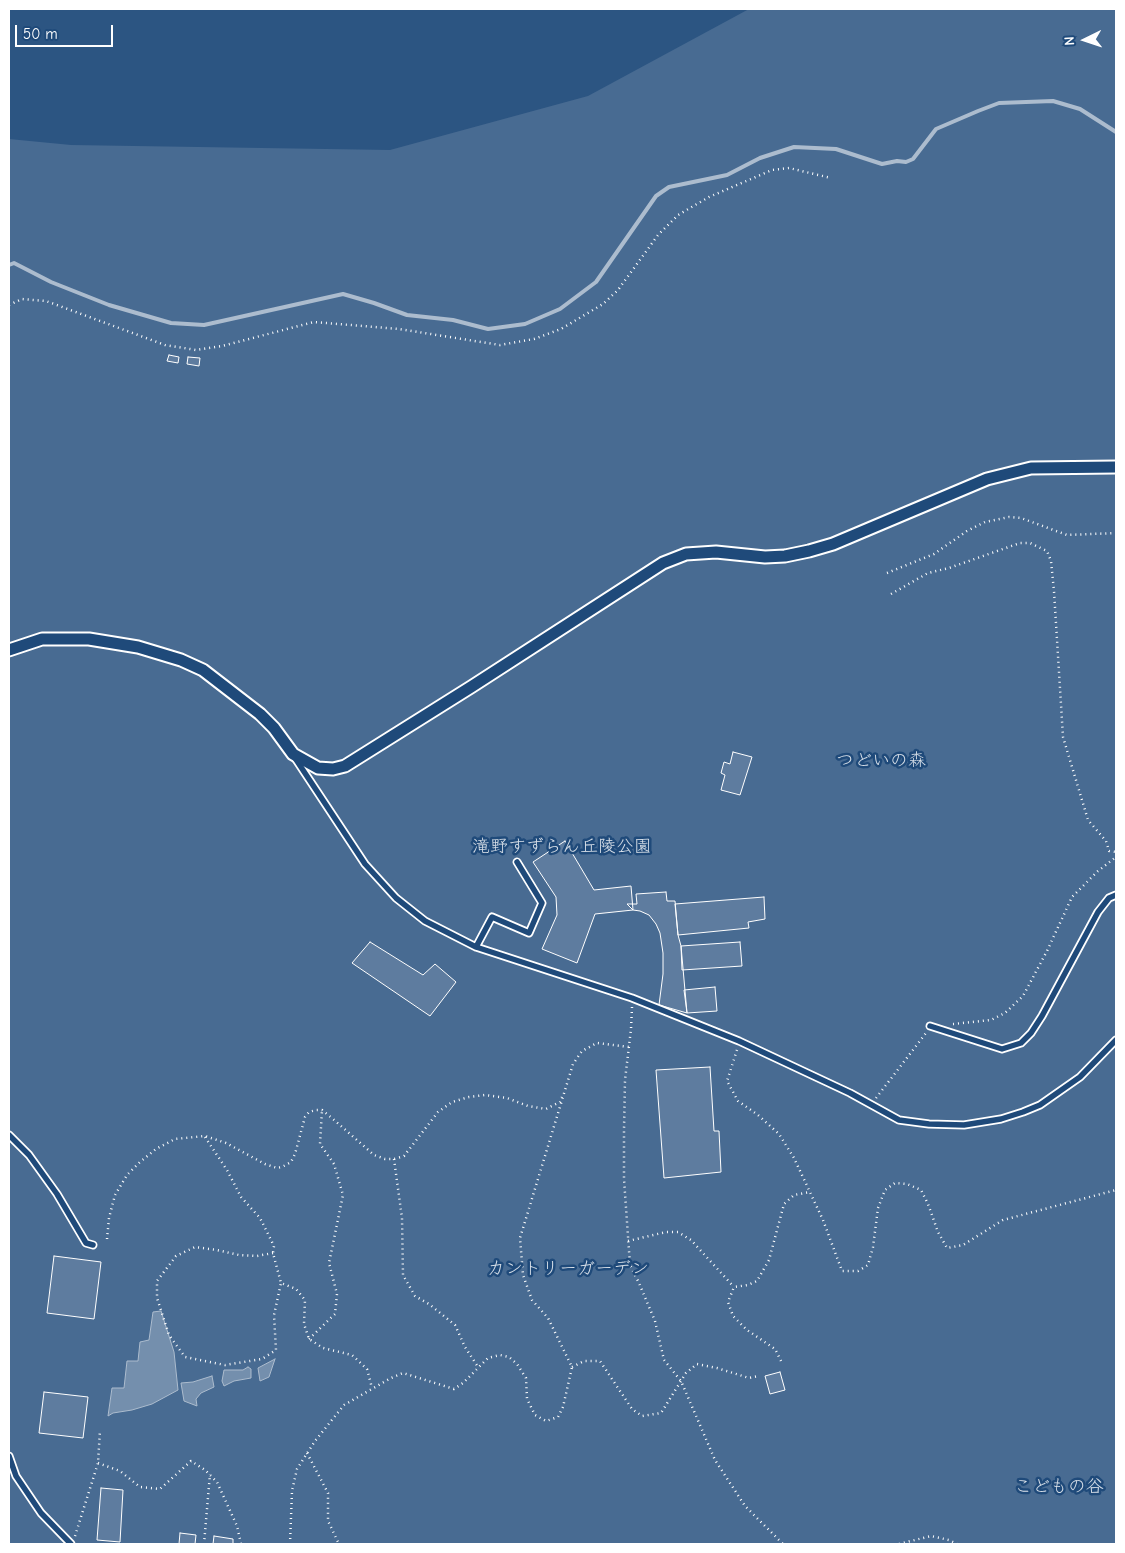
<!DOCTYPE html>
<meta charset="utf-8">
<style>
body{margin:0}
#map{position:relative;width:1125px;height:1553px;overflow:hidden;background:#2c5582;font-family:"Comic Neue",sans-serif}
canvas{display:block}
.frame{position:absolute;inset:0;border:10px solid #fff;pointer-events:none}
.north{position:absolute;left:1060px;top:15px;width:50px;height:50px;-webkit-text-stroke:4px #1f4a7a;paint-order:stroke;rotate:266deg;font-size:14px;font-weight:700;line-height:20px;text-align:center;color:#fff}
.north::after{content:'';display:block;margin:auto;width:18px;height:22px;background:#fff;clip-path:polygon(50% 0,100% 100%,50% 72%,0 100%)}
.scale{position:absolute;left:15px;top:25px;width:98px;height:22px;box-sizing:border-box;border:2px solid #fff;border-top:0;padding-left:6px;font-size:15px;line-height:18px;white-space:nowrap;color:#fff;-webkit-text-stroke:4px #1f4a7a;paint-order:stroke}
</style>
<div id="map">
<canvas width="1125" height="1553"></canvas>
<div class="frame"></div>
<div class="north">N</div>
<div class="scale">50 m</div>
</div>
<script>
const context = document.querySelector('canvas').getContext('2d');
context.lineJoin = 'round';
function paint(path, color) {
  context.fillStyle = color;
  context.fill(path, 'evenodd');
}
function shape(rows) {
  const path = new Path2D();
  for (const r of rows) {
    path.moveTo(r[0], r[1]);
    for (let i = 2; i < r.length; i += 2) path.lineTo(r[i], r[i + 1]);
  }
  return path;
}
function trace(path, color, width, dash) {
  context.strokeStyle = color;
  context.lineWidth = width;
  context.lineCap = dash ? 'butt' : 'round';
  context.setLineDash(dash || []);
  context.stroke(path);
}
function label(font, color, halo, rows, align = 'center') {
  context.font = font + ' "Comic Neue","Klee One",sans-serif';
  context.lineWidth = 5;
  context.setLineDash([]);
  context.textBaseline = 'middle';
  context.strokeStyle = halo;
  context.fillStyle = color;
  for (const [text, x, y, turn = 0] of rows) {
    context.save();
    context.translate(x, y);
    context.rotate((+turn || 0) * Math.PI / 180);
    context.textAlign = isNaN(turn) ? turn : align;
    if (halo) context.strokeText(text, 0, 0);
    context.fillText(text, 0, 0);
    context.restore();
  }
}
const green = shape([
 [749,9,1116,9,1116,1544,9,1544,9,139,71,145,390,150,588,96]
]);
const water = shape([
 [161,1311,174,1352,178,1390,152,1404,132,1410,113,1413,108,1416,112,1388,124,1388,127,1361,138,1361,140,1342,149,1340,153,1312,161,1311],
 [275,1359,269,1377,260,1381,258,1368,275,1359],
 [248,1367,251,1369,251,1378,234,1381,224,1386,222,1381,224,1370,243,1370,248,1367],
 [212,1376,214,1387,201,1393,196,1399,197,1406,184,1401,181,1383,193,1382,212,1376]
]);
const stream = shape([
 [9,265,14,263,51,282,109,305,171,323,204,325,343,294,374,303,407,315,453,320,488,329,525,324,560,309,596,282,656,196,669,187,727,175,760,158,794,147,836,149,882,164,897,161,906,162,913,159,936,129,978,111,999,103,1053,101,1080,109,1116,132]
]);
const building = shape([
 [169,355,179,357,178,363,167,361,169,355],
 [188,357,200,358,199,366,187,364,188,357],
 [733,752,752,757,740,795,721,790,725,775,721,773,724,762,730,764,733,752],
 [565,841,594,890,631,886,633,910,595,914,577,963,542,949,557,915,556,897,533,862,565,841],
 [666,892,667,901,675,901,678,935,681,946,687,1013,659,1005,663,974,663,953,660,933,656,924,649,915,640,911,633,910,627,904,637,904,636,894,666,892],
 [764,897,765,919,748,922,749,928,678,935,675,904,764,897],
 [370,942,423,975,435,964,456,982,430,1016,352,963,370,942],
 [740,942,742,966,682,970,681,946,740,942],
 [715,987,717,1011,687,1013,684,990,715,987],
 [710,1067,714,1131,719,1131,721,1172,664,1178,656,1070,710,1067],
 [54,1256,101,1262,94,1319,47,1313,54,1256],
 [780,1372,785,1390,770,1394,765,1376,780,1372],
 [44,1392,88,1397,83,1438,39,1433,44,1392],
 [101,1488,123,1490,120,1542,97,1540,101,1488],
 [180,1533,196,1535,195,1544,179,1544,180,1533],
 [214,1536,233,1539,233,1544,213,1544,214,1536]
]);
const path = shape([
 [9,305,22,299,46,301,165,345,196,350,222,346,314,322,399,329,500,345,534,339,561,329,603,304,618,290,658,235,678,215,709,197,772,170,789,168,831,178],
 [887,573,934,554,967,531,985,522,1009,517,1021,518,1067,535,1116,533],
 [891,594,928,573,949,568,1020,543,1030,543,1047,551,1051,561,1054,591,1063,737,1088,820,1106,841,1109,851,1116,852],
 [632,1007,631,1029,625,1080,624,1130,624,1179,630,1265,639,1283,655,1321,664,1360,681,1381,715,1460,745,1506,783,1544],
 [953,1024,991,1020,1005,1013,1023,996,1047,951,1072,897,1098,871,1116,857],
 [737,1050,727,1081,738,1101,758,1115,779,1134,794,1158,823,1220,842,1271,858,1271,868,1265,873,1247,878,1208,885,1190,895,1183,907,1184,921,1190,928,1204,938,1232,947,1248,963,1245,1003,1220,1116,1190],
 [876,1098,926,1033],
 [205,1137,227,1170,241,1197,260,1218,274,1246,273,1253,281,1283,296,1289,305,1300,304,1324,309,1339,323,1348,352,1355,367,1369,372,1388],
 [394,1159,402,1218,403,1275,415,1296,429,1304,455,1325,465,1347,478,1367],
 [107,1239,109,1218,115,1195,127,1175,140,1162,156,1149,175,1139,205,1136,226,1143,265,1164,277,1168,282,1167,291,1162,295,1154,305,1117,309,1112,316,1110,322,1110,333,1119,374,1155,385,1159,394,1159,404,1156,438,1112,452,1102,469,1097,485,1095,507,1098,528,1106,546,1109,560,1102,562,1097],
 [628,1241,666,1232,678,1232,691,1240,734,1287],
 [273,1253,257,1256,239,1255,217,1250,195,1247,176,1256,157,1281,157,1298,169,1335,185,1357,225,1365,262,1359,276,1350,274,1315,281,1283],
 [309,1339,335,1314,337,1294,329,1263,343,1195,334,1164,320,1144,322,1110],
 [781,1361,775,1349,747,1330,733,1316,728,1302,734,1287,748,1285,757,1281,769,1260,784,1204,794,1195,810,1192],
 [572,1367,584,1361,600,1361,632,1409,642,1416,661,1413,686,1373,697,1364,717,1368,749,1378,758,1376],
 [307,1453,328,1493,328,1521,339,1544],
 [98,1463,120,1471,140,1487,160,1489,191,1461,205,1470,217,1482,237,1526,241,1544],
 [75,1536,98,1463,100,1430],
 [204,1544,210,1474],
 [290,1544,292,1491,297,1469,315,1441,344,1405,391,1378,403,1373,454,1389,463,1383,488,1358,500,1355,509,1357,517,1364,526,1378,527,1399,535,1415,546,1421,558,1417,563,1407,572,1367,548,1318,532,1300,523,1275,520,1238,573,1064,582,1051,597,1043,629,1047],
 [899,1544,931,1536,949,1540,957,1544]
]);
const service = shape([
 [295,758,365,864,396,898,425,921,476,947,632,998,739,1041,850,1093,899,1120,929,1124,964,1125,1001,1119,1023,1112,1040,1105,1080,1077,1116,1040],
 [476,947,492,917,529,933,542,903,517,862],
 [930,1026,1002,1049,1021,1043,1031,1033,1042,1016,1098,912,1109,898,1116,895],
 [9,1135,29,1155,57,1194,86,1243,93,1245],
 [9,1456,16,1476,41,1513,71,1544]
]);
const minor = shape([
 [9,650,42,639,89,639,138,647,181,660,203,670,260,714,274,728,293,754,318,768,333,769,345,766,471,687,663,563,686,554,716,552,765,557,785,556,809,551,833,544,987,479,1031,468,1116,467]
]);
const parkNames = [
 ["つどいの森",881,761],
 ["滝野すずらん丘陵公園",562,847],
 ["カントリーガーデン",568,1269],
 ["こどもの谷",1059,1487]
];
paint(green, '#486b92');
paint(water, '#748fad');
trace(water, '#acbcce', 1);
trace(stream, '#acbcce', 4);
paint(building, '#5e7c9f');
trace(building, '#fff', 1);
trace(service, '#fff', 9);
trace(minor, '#fff', 15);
trace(path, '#fff', 2.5, [1, 4]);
trace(service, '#1f4a7a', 5.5);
trace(minor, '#1f4a7a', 11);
label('18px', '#dae1e9', '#1f4a7a', parkNames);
</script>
